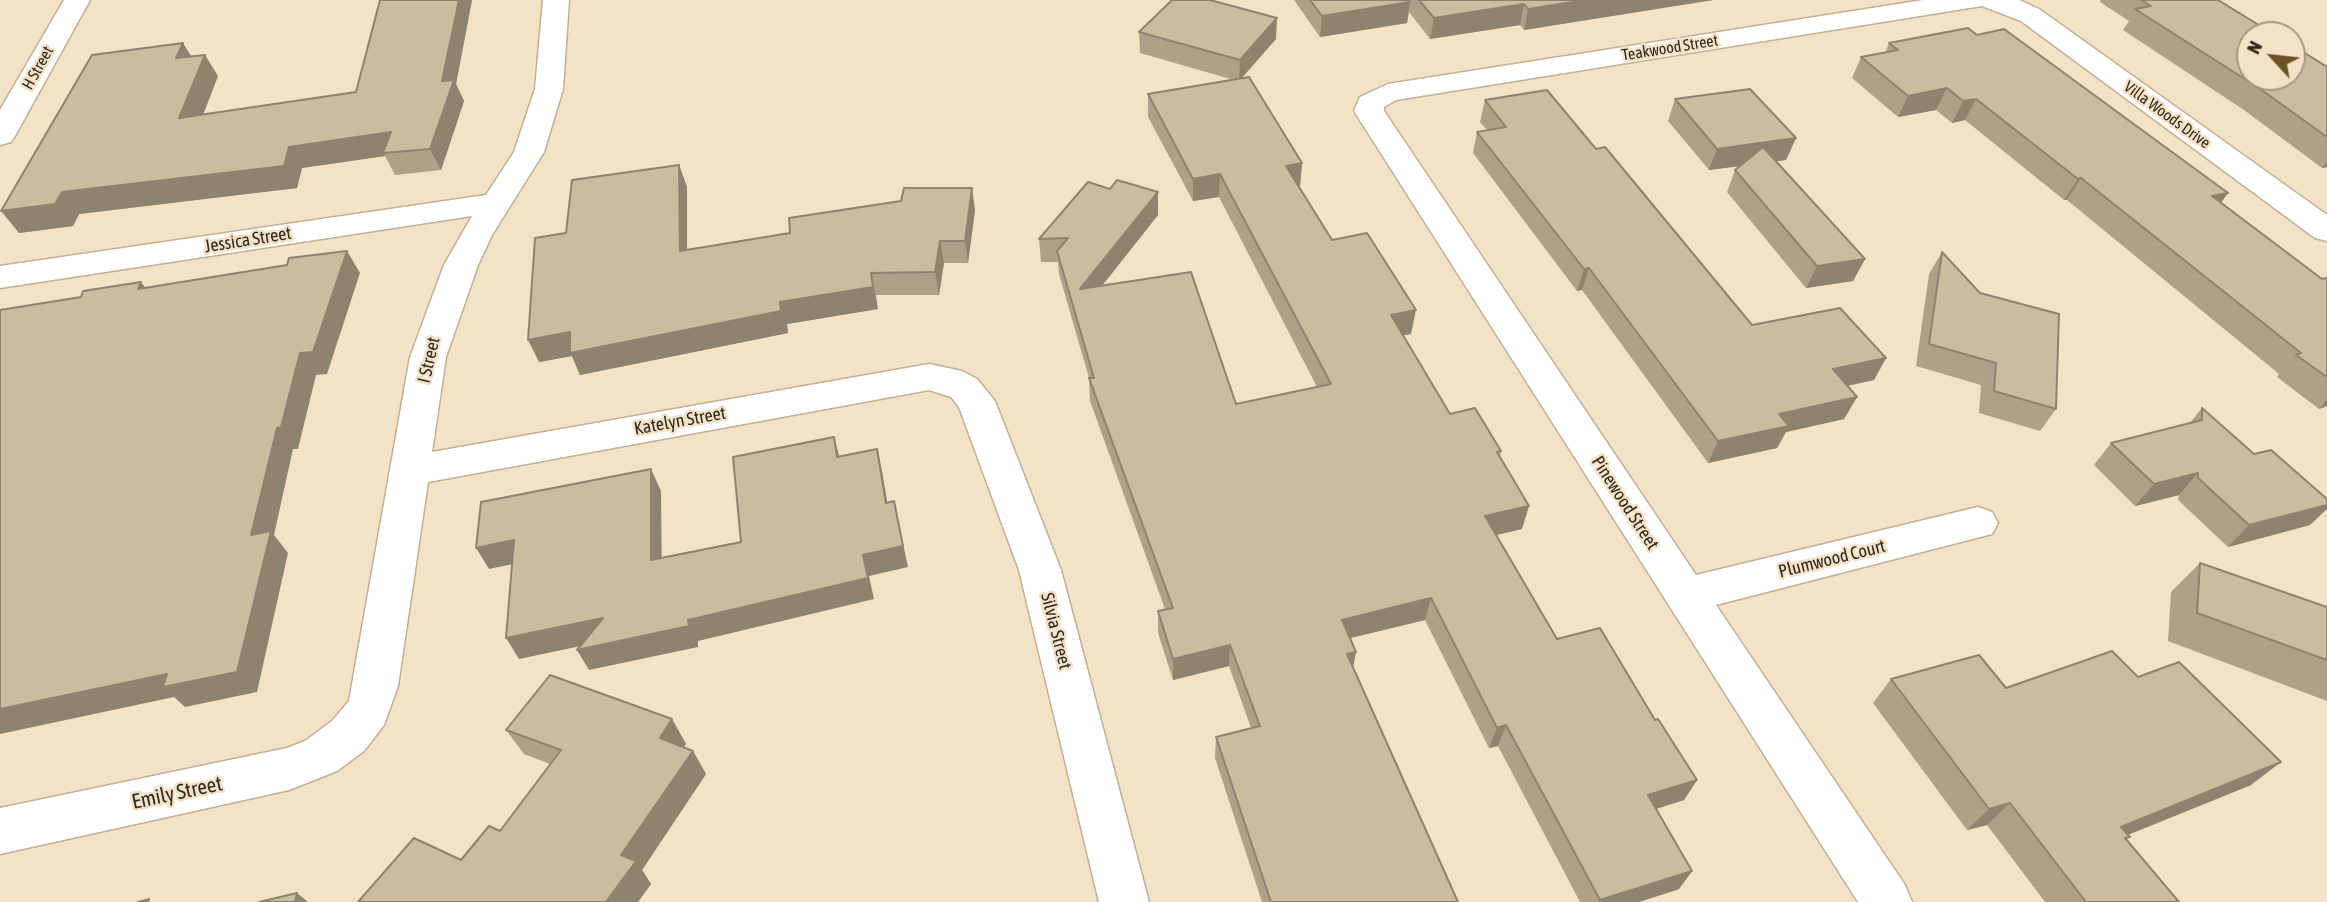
<!DOCTYPE html>
<style>
body{margin:0}
#map{position:relative;width:2327px;height:902px;overflow:hidden;background:#f3e2c6;font-family:"Asap Condensed",sans-serif}
canvas{display:block}
.north{position:absolute;left:2236px;top:21px;width:70px;height:70px;box-sizing:border-box;background:#f3e2c6;border:2px solid #a59883;border-radius:50%;rotate:297deg;font-size:19px;font-weight:700;line-height:28px;text-align:center;color:#2f291e}
.north::after{content:'';display:block;margin:auto;width:24px;height:32px;background:#6c5223;clip-path:polygon(50% 0,100% 100%,50% 72%,0 100%)}
</style>
<div id="map">
<canvas width="2327" height="902"></canvas>
<div class="north">N</div>
</div>
<script>
const context = document.querySelector('canvas').getContext('2d');
context.lineJoin = 'round';
function shape(rows) {
  const path = new Path2D();
  for (const r of rows) {
    path.moveTo(r[0], r[1]);
    for (let i = 2; i < r.length; i += 2) path.lineTo(r[i], r[i + 1]);
  }
  return path;
}
function trace(path, color, width, dash) {
  context.strokeStyle = color;
  context.lineWidth = width;
  context.lineCap = dash ? 'butt' : 'round';
  context.setLineDash(dash || []);
  context.stroke(path);
}
function paint(path, color) {
  context.fillStyle = color;
  context.fill(path, 'evenodd');
}
function label(font, color, halo, rows, align = 'center') {
  context.font = font + ' "Asap Condensed",sans-serif';
  context.lineWidth = 5;
  context.setLineDash([]);
  context.textBaseline = 'middle';
  context.strokeStyle = halo;
  context.fillStyle = color;
  for (const [text, x, y, turn = 0] of rows) {
    context.save();
    context.translate(x, y);
    context.rotate((+turn || 0) * Math.PI / 180);
    context.textAlign = isNaN(turn) ? turn : align;
    if (halo) context.strokeText(text, 0, 0);
    context.fillText(text, 0, 0);
    context.restore();
  }
}
const street = shape([
 [64,0,90,0,15,136,11,142,0,145,0,110,64,0],
 [543,0,569,0,563,89,544,152,492,235,478,265,446,357,432,452,929,364,962,371,977,379,995,401,1061,570,1149,902,1099,902,1019,570,959,407,951,397,929,390,428,482,398,686,384,725,364,751,337,771,289,790,0,854,0,808,287,748,305,741,332,721,349,701,410,357,444,265,472,216,0,288,0,266,486,195,514,152,535,89,543,0],
 [1923,0,2019,0,2039,9,2327,215,2327,241,2315,238,2021,21,1982,6,1396,100,1384,107,1384,111,1696,575,1978,507,1992,512,1998,523,1992,534,1716,605,1905,885,1912,902,1858,902,1354,111,1360,97,1388,84,1923,0]
]);
const wall = shape([
 [380,0,472,0,456,84,464,101,441,170,395,175,385,156,302,168,297,188,79,214,73,226,19,233,192,56,218,76,203,115,356,92],
 [1294,0,1713,0,1524,30,1520,25,1430,39,1409,12,1407,23,1320,37],
 [2101,0,2218,0,2327,67,2327,167,2322,168,2244,110,2123,30,2129,21,2100,2],
 [1139,32,1276,39,1241,79,1302,163,1300,186,1299,186,1332,240,1411,334,1403,335,1450,414,1501,451,1500,457,1522,529,1496,535,1557,639,1655,720,1697,780,1684,800,1656,809,1692,871,1679,889,1639,902,1580,902,1498,746,1489,748,1425,620,1350,638,1353,668,1458,902,1262,902,1215,758,1216,737,1251,728,1229,666,1173,680,1158,633,1158,611,1165,609,1090,401,1089,378,1059,274,1058,262,1041,262,1039,239,1110,189,1158,192,1158,215,1102,286,1236,404,1317,387,1219,197,1193,201,1148,117,1148,94,1234,80,1140,53],
 [1977,35,2228,193,2221,202,2322,279,2327,278,2327,406,2319,409,2277,377,2279,374,2067,200,2064,200,1965,120,1952,123,1936,110,1898,117,1852,78,1861,57,1885,53,1889,43],
 [1675,99,1796,138,1786,160,1776,161,1865,259,1853,281,1806,288,1727,192,1735,170,1740,166,1709,170,1668,121],
 [1485,100,1596,149,1752,325,1886,358,1874,380,1848,386,1857,397,1844,419,1786,432,1777,448,1708,463,1582,290,1577,291,1473,153,1477,132,1487,130,1480,122],
 [679,165,687,187,687,250,975,210,968,263,944,263,939,295,876,295,878,309,787,324,788,333,580,375,572,356,539,362,566,233],
 [1942,252,2056,409,2040,431,1979,413,1981,385,1916,366,1929,274],
 [2202,408,2310,525,2228,547,2178,500,2179,495,2135,506,2094,465,2111,443,2189,424],
 [2200,563,2327,607,2327,701,2168,641,2171,592],
 [2138,677,2251,785,2128,835,2126,840,2179,902,2045,902,1987,825,1967,830,1873,703,1891,679,2006,688],
 [672,719,686,744,683,747,693,751,706,774,642,870,651,884,638,902,358,902,461,860,500,831,550,764,524,754,506,730]
]);
const shadedWall = shape([
 [459,0,472,0,456,84,464,101,441,170,430,149,442,81],
 [1586,0,1713,0,1524,30,1528,9],
 [1410,2,1407,23,1320,37,1322,16],
 [1524,4,1520,25,1430,39,1434,18],
 [1277,18,1276,39,1239,81,1240,60],
 [183,43,196,64,176,58],
 [205,55,218,76,193,140,179,118],
 [1947,88,1936,110,1898,117,1908,96],
 [1976,99,1965,120,1952,123,1963,101],
 [391,132,383,153,385,156,302,168,297,188,79,214,73,226,19,233,1,211,62,192,289,147],
 [1796,138,1786,160,1709,170,1717,149],
 [2327,161,2327,167,2322,168],
 [1302,163,1300,186,1284,188,1286,166],
 [679,165,687,187,687,274,680,251],
 [1220,174,1219,197,1193,201,1193,179],
 [2081,178,2067,200,2064,200,2078,179],
 [972,188,975,210,968,263,965,241],
 [1158,192,1158,215,1081,312,1080,289],
 [2228,193,2212,215,2212,196],
 [940,241,944,263,939,295,935,272],
 [347,251,360,273,327,374,316,375,298,449,293,449,274,535,288,553,257,692,185,707,174,697,0,734,0,735,0,709,251,535,277,428,300,353],
 [1865,259,1853,281,1806,288,1817,266],
 [1589,268,1582,290,1577,291,1584,269],
 [871,273,878,309,787,324,788,333,580,375,572,356,539,362,528,340,570,332,780,302],
 [141,282,158,304,138,289],
 [1416,310,1411,334,1387,338,1391,315],
 [1886,358,1874,380,1821,391,1833,369],
 [1857,397,1844,419,1786,432,1777,448,1708,463,1718,441,1779,414],
 [2327,400,2327,406,2319,409],
 [834,437,840,459,837,457],
 [877,449,882,471,891,525,886,503],
 [651,469,661,491,662,582,651,560],
 [2198,473,2179,495,2135,506,2154,484],
 [894,501,908,567,869,576,874,599,698,641,698,647,589,670,577,650,688,620,863,555],
 [2327,505,2327,509,2310,525,2228,547,2249,525],
 [1529,506,1522,529,1479,539,1485,516],
 [514,540,527,561,489,569,476,548],
 [1431,598,1425,620,1338,641,1342,620],
 [603,618,614,639,519,659,506,638],
 [1230,645,1229,666,1173,680,1173,659],
 [1356,652,1352,673,1347,654],
 [672,719,686,744,673,762,660,738],
 [1506,725,1498,746,1489,748,1497,728],
 [693,751,706,774,642,870,651,884,638,902,606,902,621,855],
 [2281,762,2251,785,2095,848,2121,827],
 [1697,780,1684,800,1636,815,1648,795],
 [2010,803,1987,825,1967,830,1989,809],
 [1692,871,1679,889,1639,902,1598,902,1600,900],
 [297,893,308,902,295,902]
]);
const building = shape([
 [380,0,459,0,442,81,454,80,430,149,383,153,391,132,289,147,284,166,62,192,55,204,1,211,92,55,183,43,176,58,205,55,179,118,356,92,380,0],
 [1172,0,1210,0,1277,18,1240,60,1139,32,1172,0],
 [1310,0,1408,0,1410,2,1322,16,1310,0],
 [1419,0,1586,0,1528,9,1524,4,1434,18,1419,0],
 [2141,0,2218,0,2275,35,2250,35,2250,77,2292,77,2292,45,2327,67,2327,137,2259,88,2135,9,2151,6,2141,0],
 [1968,28,1977,35,2004,29,2228,193,2212,196,2322,279,2327,278,2327,377,2296,355,2301,353,2081,178,2078,179,1976,99,1963,101,1947,88,1908,96,1861,57,1898,50,1889,43,1968,28],
 [1249,77,1302,163,1286,166,1332,240,1367,233,1416,310,1391,315,1450,414,1475,408,1501,451,1497,452,1529,506,1485,516,1557,639,1600,628,1655,720,1658,719,1697,780,1648,795,1692,871,1600,900,1506,725,1497,728,1431,598,1342,620,1356,652,1347,654,1458,902,1271,902,1216,737,1260,726,1230,645,1173,659,1158,611,1173,608,1089,378,1094,378,1057,251,1068,238,1039,239,1088,182,1110,189,1117,180,1158,192,1080,289,1191,272,1236,404,1331,384,1220,174,1193,179,1148,94,1249,77],
 [1750,89,1796,138,1717,149,1675,99,1750,89],
 [1547,90,1596,149,1605,147,1752,325,1840,308,1886,358,1833,369,1857,397,1779,414,1789,426,1718,441,1589,268,1584,269,1477,132,1506,127,1485,100,1547,90],
 [1763,147,1865,259,1817,266,1735,170,1763,147],
 [679,165,680,251,790,233,789,218,901,201,904,188,972,188,965,241,940,241,935,272,871,273,873,287,780,302,781,311,570,353,570,332,528,340,535,238,566,233,572,180,679,165],
 [347,251,313,352,300,353,281,427,277,428,251,535,271,531,237,672,163,687,167,674,0,709,0,310,81,297,83,291,141,282,138,289,287,265,289,258,347,251],
 [1942,252,1980,293,2059,314,2056,409,1994,391,1996,363,1929,344,1942,252],
 [2202,408,2254,454,2271,450,2327,499,2327,505,2249,525,2198,478,2198,473,2154,484,2111,443,2202,420,2202,408],
 [834,437,837,457,877,449,886,503,894,501,903,546,863,555,868,578,688,620,689,626,577,650,603,618,506,638,514,540,476,548,481,502,651,469,651,560,741,542,733,457,834,437],
 [2200,563,2327,607,2327,660,2197,613,2200,563],
 [2112,651,2138,677,2179,662,2281,762,2121,827,2130,837,2125,838,2179,902,2086,902,2010,803,1989,809,1891,679,1979,655,2006,688,2112,651],
 [550,675,672,719,660,738,693,751,621,855,636,861,606,902,358,902,414,838,461,860,489,826,500,831,561,750,506,730,550,675],
 [297,893,295,902,259,902,297,893],
 [149,899,148,902,138,902,149,899]
]);
const farStreetnames = [
 ["Teakwood Street",1670,48,-9],
 ["H Street",38,68,-61],
 ["Villa Woods Drive",2167,115,36]
];
const streetNames = [
 ["Jessica Street",248,240,-9],
 ["I Street",429,360,-77],
 ["Katelyn Street",680,421,-10],
 ["Pinewood Street",1625,503,57],
 ["Plumwood Court",1832,559,-14],
 ["Silvia Street",1056,631,76]
];
const nearStreetnames = [
 ["Emily Street",177,793,-12]
];
trace(street, '#c1b095', 3);
paint(street, '#fff');
paint(wall, '#afa189');
paint(shadedWall, '#8e836f');
paint(building, '#cbbb9f');
trace(building, '#8e836f', 2);
label('16px', '#2f291e', '#f3e2c6', farStreetnames);
label('18px', '#2f291e', '#f3e2c6', streetNames);
label('21px', '#2f291e', '#f3e2c6', nearStreetnames);
</script>
